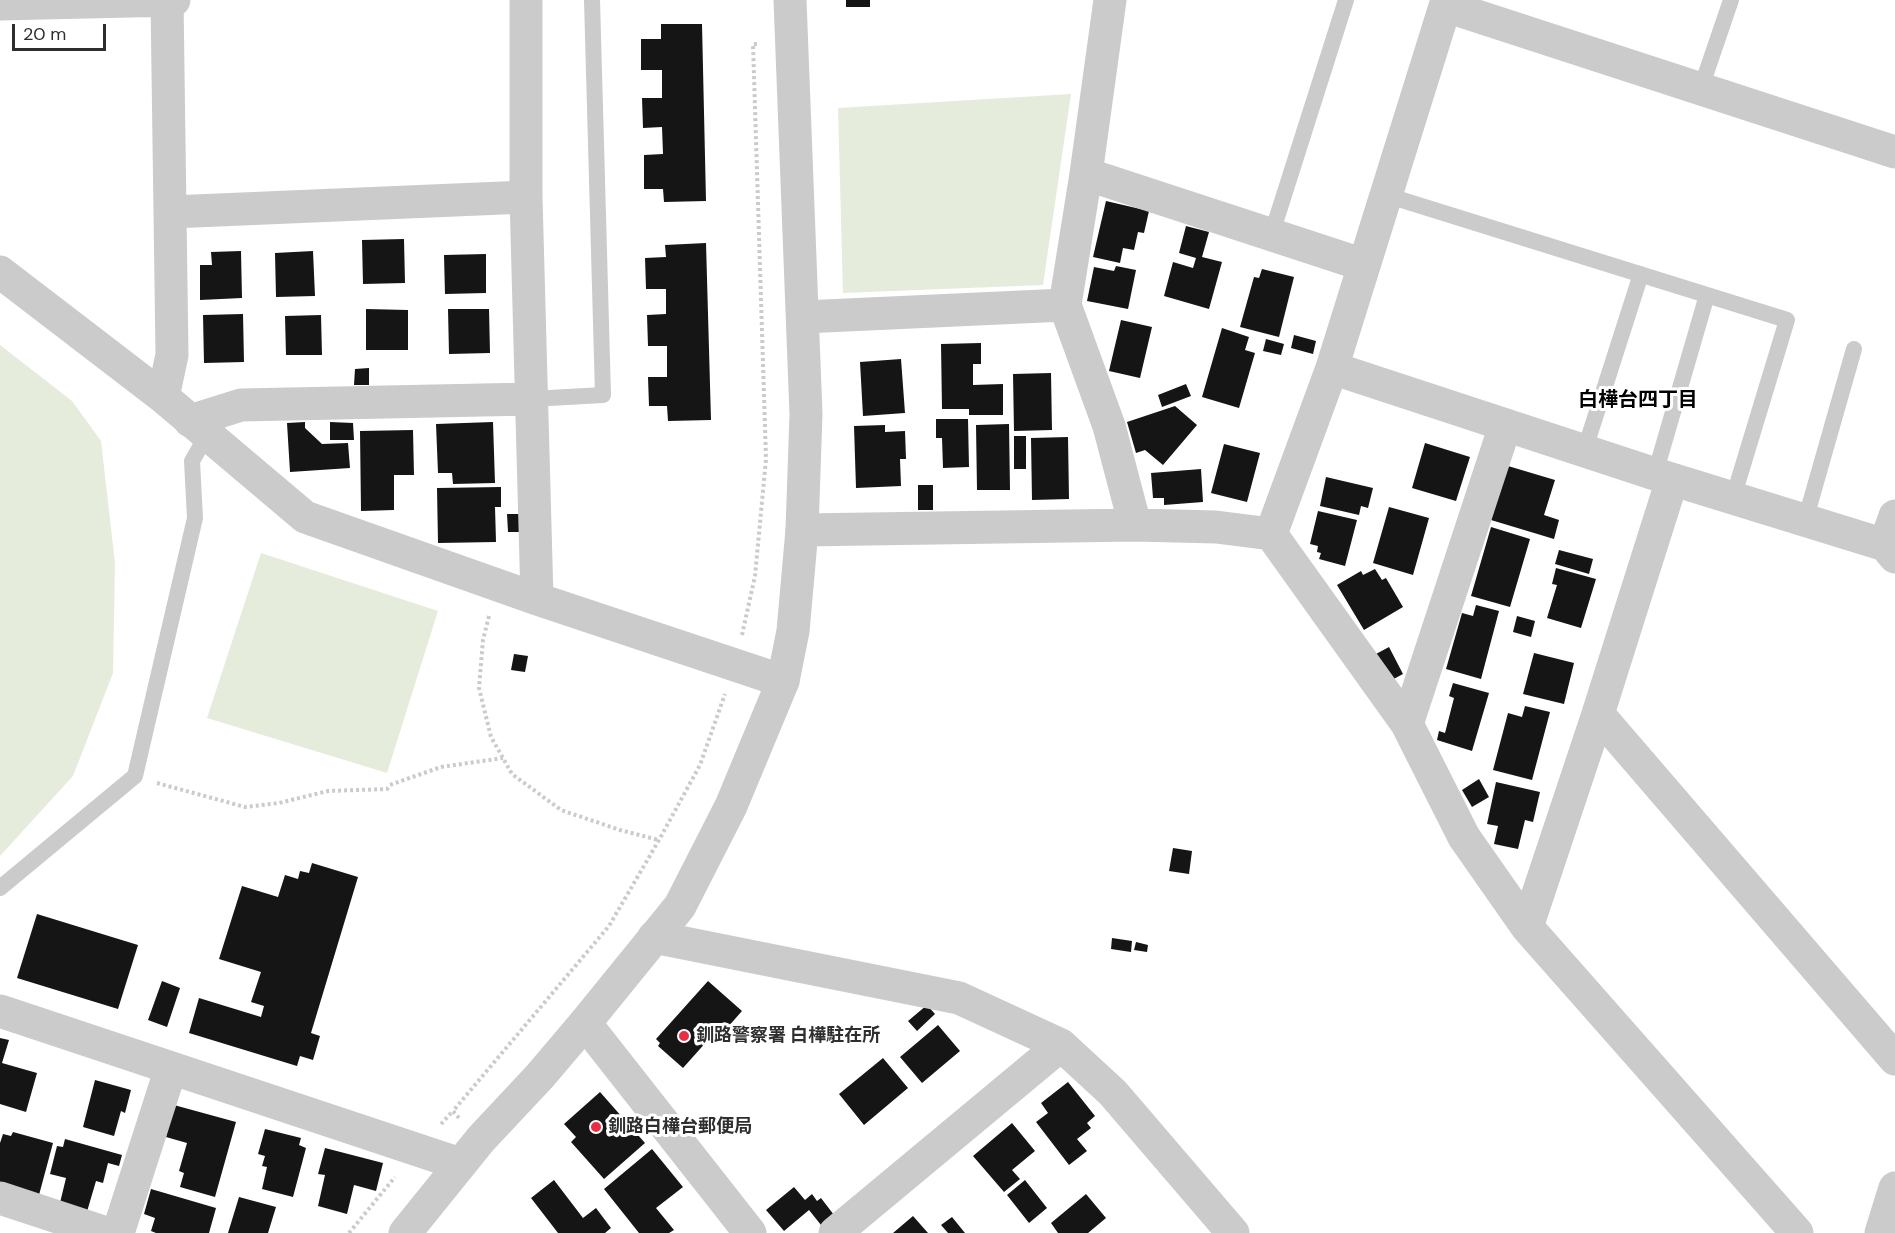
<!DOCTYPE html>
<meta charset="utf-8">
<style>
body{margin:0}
#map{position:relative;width:1895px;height:1233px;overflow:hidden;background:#fff;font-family:"DM Sans",sans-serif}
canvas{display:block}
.scale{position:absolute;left:12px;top:24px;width:94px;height:27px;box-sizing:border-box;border:3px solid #2e2e2e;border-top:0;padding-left:8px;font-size:18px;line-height:21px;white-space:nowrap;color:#2e2e2e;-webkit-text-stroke:4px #fff;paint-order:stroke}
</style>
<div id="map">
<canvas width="1895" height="1233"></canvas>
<div class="scale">20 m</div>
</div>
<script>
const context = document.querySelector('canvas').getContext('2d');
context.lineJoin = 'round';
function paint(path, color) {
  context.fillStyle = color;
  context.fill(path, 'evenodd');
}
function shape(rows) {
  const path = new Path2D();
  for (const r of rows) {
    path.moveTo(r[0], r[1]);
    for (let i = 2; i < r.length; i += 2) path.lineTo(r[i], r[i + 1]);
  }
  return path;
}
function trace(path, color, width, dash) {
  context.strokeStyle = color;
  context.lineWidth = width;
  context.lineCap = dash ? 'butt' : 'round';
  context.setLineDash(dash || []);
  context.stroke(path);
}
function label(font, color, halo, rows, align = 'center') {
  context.font = font + ' "DM Sans","Noto Sans JP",sans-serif';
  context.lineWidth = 6;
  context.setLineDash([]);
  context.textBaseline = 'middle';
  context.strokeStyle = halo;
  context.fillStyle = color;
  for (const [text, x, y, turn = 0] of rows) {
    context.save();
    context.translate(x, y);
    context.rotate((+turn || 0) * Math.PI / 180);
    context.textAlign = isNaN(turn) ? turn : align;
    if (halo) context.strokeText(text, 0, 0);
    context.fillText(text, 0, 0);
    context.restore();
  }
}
const green = shape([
 [1071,94,1043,285,843,293,838,108],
 [0,345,72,401,101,441,115,563,113,673,73,776,0,856],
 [261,553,438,611,387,773,207,718]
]);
const building = shape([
 [846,0,870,0,870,7,846,7],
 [661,24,702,24,706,201,664,202,663,189,644,189,644,155,663,154,662,127,643,128,642,98,662,98,662,70,641,70,641,39,661,39],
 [1106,201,1149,211,1144,233,1138,232,1134,250,1123,248,1120,263,1093,257],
 [1186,226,1209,232,1202,257,1222,262,1209,309,1164,296,1173,262,1193,268,1196,258,1179,253],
 [404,239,405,283,363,284,362,240],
 [706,243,711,420,668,421,667,406,649,406,648,377,667,377,667,346,648,346,647,315,666,314,666,289,646,289,645,258,666,257,665,245],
 [241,251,242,298,200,300,200,265,212,265,211,252],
 [313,251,315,296,276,297,275,253],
 [486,254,486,293,445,294,444,255],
 [1116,266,1136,270,1128,309,1087,301,1094,267,1114,271],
 [1262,269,1294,277,1279,337,1240,327,1254,277,1259,278],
 [366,309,408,310,408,350,366,350],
 [448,309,489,309,490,353,449,354],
 [243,314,244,362,204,363,203,315],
 [321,315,322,355,286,355,285,316],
 [1121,320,1152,327,1140,378,1109,371],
 [1222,328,1249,337,1245,350,1255,353,1239,408,1202,397],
 [1294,335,1316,341,1313,354,1291,348],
 [1266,339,1284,344,1281,355,1263,351],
 [981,343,981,364,973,364,973,385,1003,384,1003,415,969,415,969,409,942,409,941,344],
 [901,359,905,413,863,416,860,362],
 [369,368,369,385,354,385,355,369],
 [1051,373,1052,430,1014,431,1013,374],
 [1186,384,1191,396,1162,407,1158,395],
 [1175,406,1197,425,1163,465,1145,450,1136,453,1127,422],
 [936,419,968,419,969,467,943,468,942,438,936,438],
 [305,422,305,428,322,444,348,443,350,468,290,472,287,423],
 [330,422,353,423,354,440,330,440],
 [493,422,495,483,453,484,452,473,438,473,436,424],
 [1009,424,1010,490,977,490,976,425],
 [885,425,885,432,905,431,906,459,900,459,901,486,856,488,854,426],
 [413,430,414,475,394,475,394,510,361,511,360,431],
 [1014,436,1026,436,1026,469,1014,469],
 [1068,437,1069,499,1032,500,1031,438],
 [1425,443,1470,457,1456,501,1412,488],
 [1224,444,1260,453,1247,502,1211,493],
 [1508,466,1555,480,1544,515,1559,520,1554,539,1491,520],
 [1201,469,1203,502,1164,505,1164,498,1153,498,1151,473],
 [1326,477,1373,488,1368,508,1361,506,1359,515,1320,506],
 [918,485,933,485,933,510,918,510],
 [501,487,501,507,495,507,496,542,438,543,437,488],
 [1389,507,1429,518,1413,575,1373,563],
 [1318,511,1357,520,1345,566,1319,559,1321,553,1317,552,1318,546,1310,544],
 [507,514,519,514,519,532,508,532],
 [1491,527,1530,539,1510,607,1471,596],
 [1559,550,1593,559,1589,574,1555,564],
 [1556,568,1596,579,1581,628,1547,618,1557,585,1552,584],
 [1375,569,1382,580,1386,578,1403,607,1364,630,1337,585,1361,571,1363,575],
 [1476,605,1499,611,1481,679,1446,669,1462,613,1473,616],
 [1517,616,1535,621,1531,637,1513,632],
 [1389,647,1403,674,1390,681,1376,654],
 [1534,653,1574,663,1564,704,1523,694],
 [514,654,528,656,525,672,511,670],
 [1453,683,1489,693,1472,751,1437,740,1439,731,1445,733,1454,698,1449,696],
 [1525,706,1550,712,1532,780,1493,770,1508,713,1522,717],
 [1479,779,1489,797,1472,807,1462,790],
 [1496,782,1540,792,1533,822,1525,820,1518,849,1494,844,1498,826,1487,824],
 [1173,848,1192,851,1189,874,1169,871],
 [312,863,358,877,311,1033,320,1036,313,1060,300,1056,297,1066,189,1033,199,998,261,1017,264,1006,251,1002,261,972,219,959,242,886,278,897,285,875,298,879,300,871,309,873],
 [37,914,138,945,118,1009,17,978],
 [1112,938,1132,941,1131,952,1111,949],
 [1136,942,1148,945,1147,952,1134,950],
 [162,981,180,988,167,1027,148,1020],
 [708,981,742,1011,713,1044,708,1040,683,1068,658,1046,660,1043,656,1039],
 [927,1005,935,1014,917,1031,908,1021],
 [938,1025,960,1051,922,1083,900,1057],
 [0,1038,9,1040,2,1063,37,1073,26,1112,0,1104],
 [883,1058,908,1088,864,1125,839,1094],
 [95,1080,131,1090,125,1113,121,1111,114,1136,83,1127],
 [1068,1082,1095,1116,1087,1123,1091,1128,1077,1139,1087,1151,1069,1165,1036,1122,1048,1113,1041,1103],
 [600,1092,645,1143,604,1179,571,1142,576,1137,564,1124],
 [174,1105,236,1122,215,1197,180,1187,184,1173,179,1171,187,1143,166,1137],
 [1012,1123,1035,1151,1012,1170,1020,1179,1004,1192,973,1156],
 [265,1129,301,1138,299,1145,306,1148,293,1197,262,1189,267,1167,262,1166,265,1156,258,1154],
 [13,1132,53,1143,39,1195,0,1184,0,1143,3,1134,11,1136],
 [65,1139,122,1155,119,1166,108,1163,103,1183,96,1181,86,1215,59,1207,66,1178,50,1174,57,1146,63,1147],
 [325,1148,383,1163,376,1191,354,1185,347,1214,318,1206,325,1175,318,1174],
 [652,1149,683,1187,656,1208,674,1230,669,1233,639,1233,604,1189],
 [554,1180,583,1218,596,1208,611,1228,605,1233,558,1233,531,1198],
 [1025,1180,1047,1208,1029,1223,1007,1195],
 [794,1187,805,1200,812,1194,817,1201,821,1198,834,1215,821,1225,809,1210,784,1231,766,1210],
 [151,1189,216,1208,209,1233,156,1233,151,1231,155,1218,144,1214],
 [1086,1194,1106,1218,1088,1233,1058,1233,1051,1223],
 [239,1197,276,1207,268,1233,228,1233],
 [913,1216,928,1233,893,1233],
 [952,1217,965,1233,948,1233,941,1225]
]);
const path = shape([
 [489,616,483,640,479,688,491,737,512,774,561,810,620,830,659,840],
 [742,635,755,576,766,459,753,44,759,44],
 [157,783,245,807,279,803,328,791,387,789,390,785,441,767,503,758],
 [459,1118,453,1111,609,926,659,840,700,765,725,694],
 [441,1124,453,1111],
 [349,1233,395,1177]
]);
const service = shape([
 [1701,88,1731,0],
 [1386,195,1787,320,1733,498],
 [1271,236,1346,0],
 [531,399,603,395,592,0],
 [1584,452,1641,274],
 [1655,474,1707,295],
 [1805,521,1854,349],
 [0,888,135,776,195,518,192,461,207,435]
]);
const minor = shape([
 [526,0,526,197,537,599],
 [1110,0,1086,174,1065,305,1109,426,1135,525,1216,527,1271,534,1407,724,1464,837,1527,927,1797,1233],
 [1447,0,1332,368,1655,474,1885,545,1895,557],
 [0,4,174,0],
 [1446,6,1895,152],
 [1086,174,1364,265],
 [171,212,526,197],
 [0,272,163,397,305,517,537,599,783,681],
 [803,317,1065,305],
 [163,397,172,355,167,0],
 [190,421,241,405,531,399],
 [802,530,1135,525],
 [1271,534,1332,368],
 [1885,545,1895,516],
 [1598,714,1895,1059],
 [1407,724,1505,426],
 [1527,927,1598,714,1672,480],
 [654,937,959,998,1061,1045,1113,1093,1233,1233],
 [0,1011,460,1164],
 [585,1023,750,1233],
 [0,1198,106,1233],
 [118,1233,171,1068],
 [835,1233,1061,1045],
 [1881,1233,1895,1188]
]);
const tertiary = shape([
 [405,1233,481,1139,540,1076,585,1023,680,906,731,806,783,681,793,631,802,530,806,414,790,0]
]);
const markers = [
 [684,1036,6,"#e82d45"],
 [596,1127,6,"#e82d45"]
];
const poiNames = [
 ["釧路警察署 白樺駐在所",696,1036],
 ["釧路白樺台郵便局",608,1127]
];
const neighbourhoodNames = [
 ["白樺台四丁目",1638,401]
];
paint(green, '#e5ecdc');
paint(building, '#151515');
trace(path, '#cbcbcb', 4, [3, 3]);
trace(service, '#cbcbcb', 16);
trace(minor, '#cbcbcb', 33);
trace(tertiary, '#cbcbcb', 33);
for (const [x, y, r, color] of markers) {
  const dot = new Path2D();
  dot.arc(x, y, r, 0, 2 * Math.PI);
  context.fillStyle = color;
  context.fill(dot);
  trace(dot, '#fff', 2);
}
label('bold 18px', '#2e2e2e', '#fff', poiNames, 'left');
label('bold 20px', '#000', '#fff', neighbourhoodNames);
</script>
